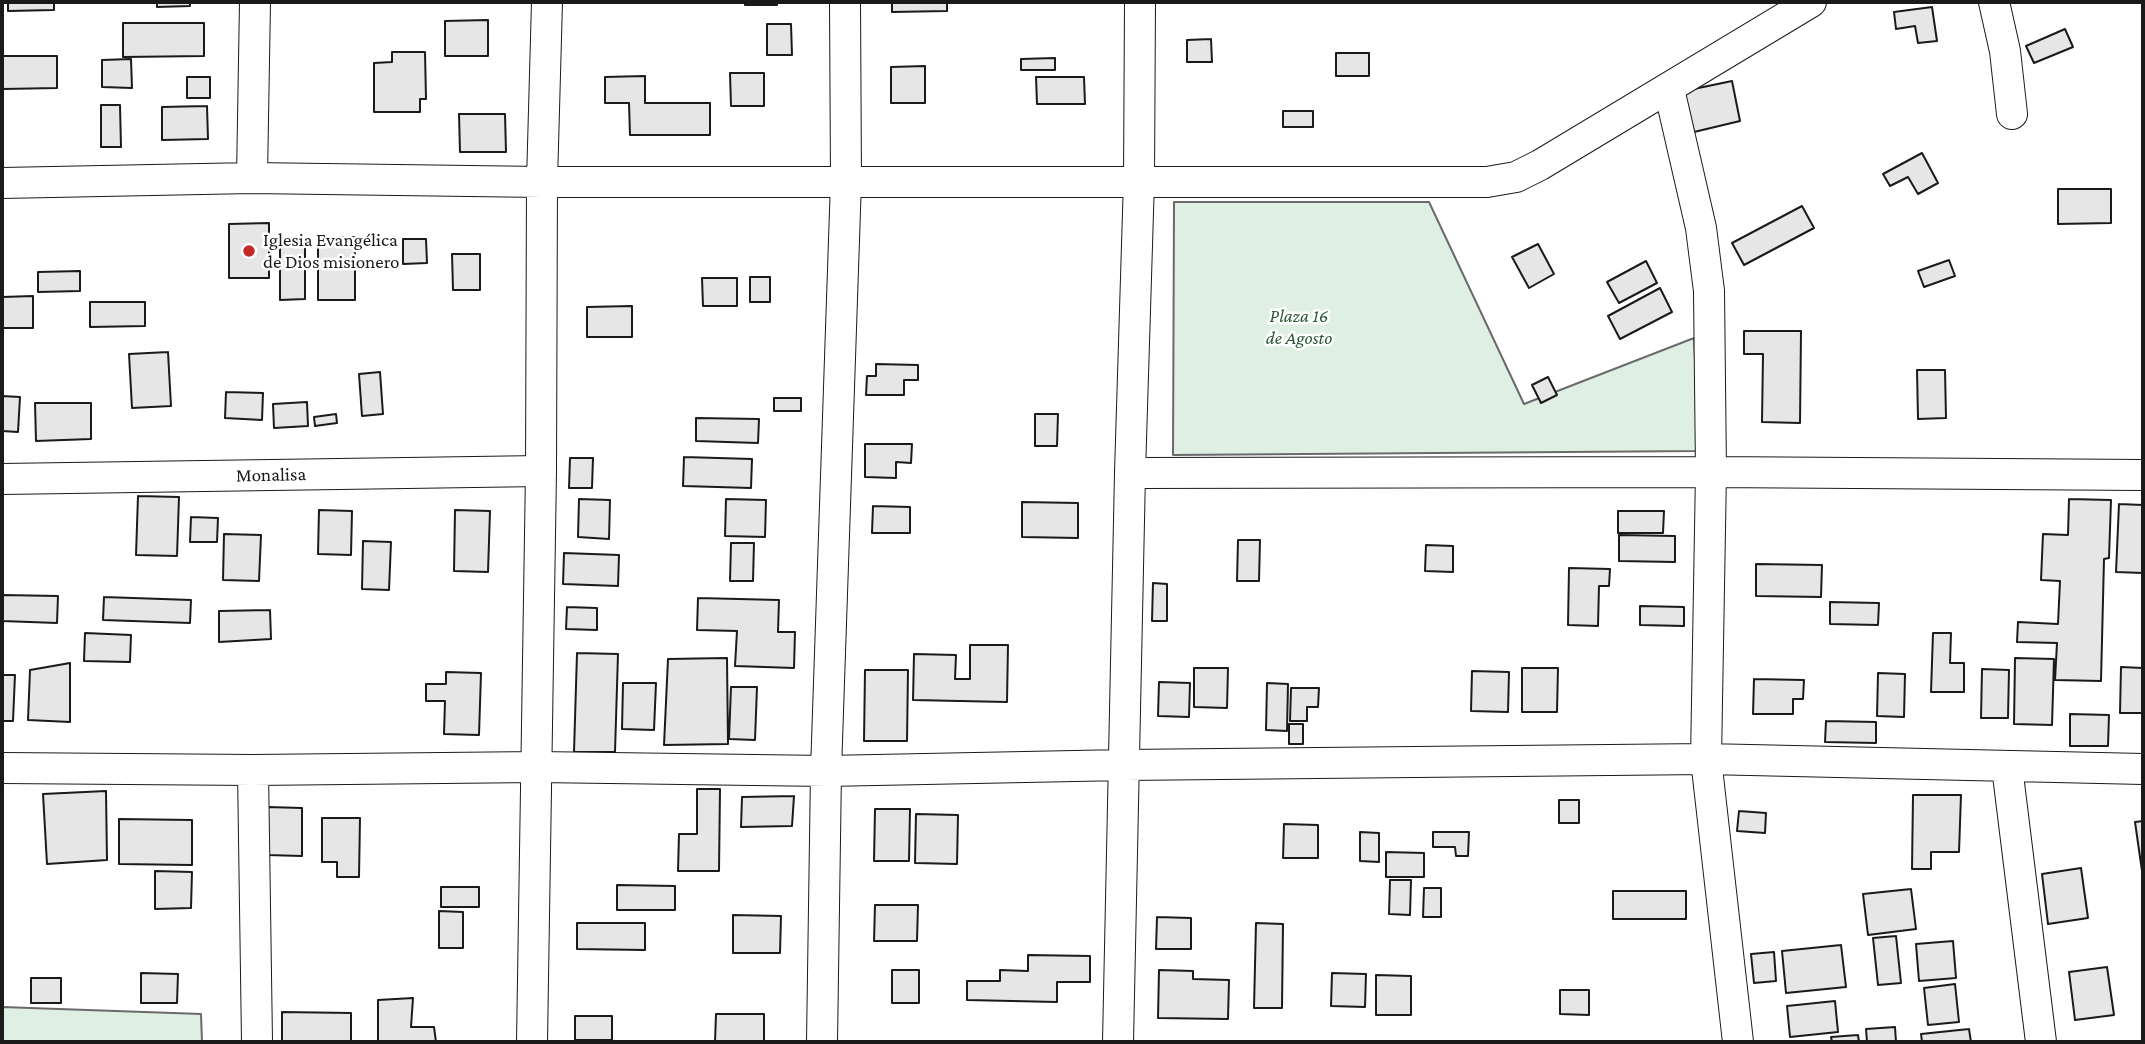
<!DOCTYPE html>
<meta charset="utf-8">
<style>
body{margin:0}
#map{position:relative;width:2145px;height:1044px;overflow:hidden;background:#fff;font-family:"Crimson Pro",serif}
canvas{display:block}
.frame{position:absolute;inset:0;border:4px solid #1a1a1a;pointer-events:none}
</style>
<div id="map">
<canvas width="2145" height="1044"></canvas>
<div class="frame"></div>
</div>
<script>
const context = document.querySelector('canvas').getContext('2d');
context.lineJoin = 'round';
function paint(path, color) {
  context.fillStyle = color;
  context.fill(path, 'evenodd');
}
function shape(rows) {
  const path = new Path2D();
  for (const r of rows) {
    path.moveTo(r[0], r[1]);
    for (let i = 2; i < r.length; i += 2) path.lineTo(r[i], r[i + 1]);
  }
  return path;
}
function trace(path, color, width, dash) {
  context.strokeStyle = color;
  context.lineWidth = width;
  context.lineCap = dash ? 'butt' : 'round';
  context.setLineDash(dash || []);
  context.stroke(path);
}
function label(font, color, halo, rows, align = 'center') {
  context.font = font + ' "Crimson Pro",serif';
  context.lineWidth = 5;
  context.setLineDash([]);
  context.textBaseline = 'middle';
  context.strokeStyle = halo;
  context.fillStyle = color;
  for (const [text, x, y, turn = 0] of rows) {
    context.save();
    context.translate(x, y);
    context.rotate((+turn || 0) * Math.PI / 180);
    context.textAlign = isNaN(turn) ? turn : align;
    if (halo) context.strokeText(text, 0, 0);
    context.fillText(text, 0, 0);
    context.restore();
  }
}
const green = shape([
 [1174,202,1429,202,1524,404,1694,338,1699,451,1173,455,1174,202],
 [2,1007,201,1014,202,1042,2,1042,2,1007]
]);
const building = shape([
 [8,2,54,2,54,10,8,11,8,2],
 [157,2,190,2,190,6,157,7,157,2],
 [745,2,777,2,777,5,745,5,745,2],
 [892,2,947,2,947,11,892,12,892,2],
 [1932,7,1937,41,1918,43,1915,26,1896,29,1894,12,1932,7],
 [488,20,488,56,445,56,445,21,488,20],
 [123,23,204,23,204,56,123,57,123,23],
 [767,24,791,24,792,55,767,55,767,24],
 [2065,29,2073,47,2034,63,2026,46,2065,29],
 [1211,39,1212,62,1187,62,1187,40,1211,39],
 [392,52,425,52,426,99,420,99,420,112,374,112,374,63,392,62,392,52],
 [1336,53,1369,53,1369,76,1336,76,1336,53],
 [3,56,57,56,57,88,3,89,3,56],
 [1055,58,1055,70,1021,70,1021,59,1055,58],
 [131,59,132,88,102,87,102,60,131,59],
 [925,66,925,103,891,103,891,67,925,66],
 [730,73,764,73,764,106,731,106,730,73],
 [645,76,645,103,710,103,710,135,630,135,629,103,605,103,605,77,645,76],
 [187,77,210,77,210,98,187,98,187,77],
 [1036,77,1084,77,1085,104,1037,104,1036,77],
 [1732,81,1740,121,1694,132,1684,91,1732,81],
 [101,105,120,105,121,147,101,147,101,105],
 [207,106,208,139,162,140,162,107,207,106],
 [1283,111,1313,111,1313,127,1283,127,1283,111],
 [459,114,505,114,506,152,460,152,459,114],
 [1922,153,1938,183,1918,194,1908,177,1890,186,1883,174,1922,153],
 [2058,189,2111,189,2111,223,2058,224,2058,189],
 [1802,206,1814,228,1744,265,1732,243,1802,206],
 [269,223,269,278,229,278,229,224,269,223],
 [355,237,355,300,318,300,318,238,355,237],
 [403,239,426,239,427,263,403,264,403,239],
 [305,244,305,299,280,300,280,245,305,244],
 [1538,244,1554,274,1529,288,1512,257,1538,244],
 [452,254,480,254,480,290,453,290,452,254],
 [1949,260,1955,276,1924,287,1918,271,1949,260],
 [1646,261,1657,283,1619,303,1607,282,1646,261],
 [80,271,80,291,38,292,38,272,80,271],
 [750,277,770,277,770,302,750,302,750,277],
 [702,278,737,278,737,306,703,306,702,278],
 [1660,288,1672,312,1620,339,1608,316,1660,288],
 [33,296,33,328,2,328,2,297,33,296],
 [90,302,145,302,145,326,90,327,90,302],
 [632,306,632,337,587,337,587,307,632,306],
 [1744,331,1801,331,1800,423,1762,422,1763,354,1744,354,1744,331],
 [168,352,171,406,132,408,129,354,168,352],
 [876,364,918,365,918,380,904,380,904,395,866,395,867,376,876,376,876,364],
 [1917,370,1945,370,1946,418,1918,419,1917,370],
 [380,372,383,414,362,416,359,374,380,372],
 [1548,377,1557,395,1541,403,1532,385,1548,377],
 [226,392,263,393,262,420,225,418,226,392],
 [2,396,20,397,18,432,2,431,2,396],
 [774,398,801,398,801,411,774,411,774,398],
 [307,402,308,426,274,428,273,404,307,402],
 [35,403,91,403,91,439,36,441,35,403],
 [336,414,337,423,315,426,314,417,336,414],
 [1035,414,1058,414,1057,446,1035,446,1035,414],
 [696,418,759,419,758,443,696,441,696,418],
 [865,444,912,444,911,463,896,462,896,478,865,477,865,444],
 [684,457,752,459,751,488,683,486,684,457],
 [570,458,593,458,592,488,569,488,570,458],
 [138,496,179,497,177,556,136,555,138,496],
 [579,499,610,500,609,539,578,537,579,499],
 [726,499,766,500,765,537,725,536,726,499],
 [2069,499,2111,500,2109,558,2104,559,2101,681,2055,680,2057,643,2017,642,2018,622,2058,624,2060,581,2041,580,2043,534,2068,535,2069,499],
 [1022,502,1078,503,1078,538,1022,537,1022,502],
 [2119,504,2143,505,2143,573,2116,572,2119,504],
 [873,506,910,507,910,533,872,533,873,506],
 [319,510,352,511,351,555,318,554,319,510],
 [455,510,490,511,488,572,454,571,455,510],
 [1618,511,1664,511,1663,533,1618,533,1618,511],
 [191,517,218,518,217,542,190,542,191,517],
 [224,534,261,535,259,581,223,580,224,534],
 [1619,535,1675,536,1675,562,1619,561,1619,535],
 [1238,540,1260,540,1259,581,1237,581,1238,540],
 [363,541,391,542,389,590,362,589,363,541],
 [731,543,754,543,753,581,730,581,731,543],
 [1426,545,1453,546,1453,572,1425,571,1426,545],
 [564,553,619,555,618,586,563,584,564,553],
 [1756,564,1822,565,1821,597,1756,596,1756,564],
 [1569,568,1610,569,1609,586,1599,586,1598,626,1568,625,1569,568],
 [1153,583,1167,584,1167,621,1152,621,1153,583],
 [2,595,58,596,57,623,2,621,2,595],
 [104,597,191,600,190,623,103,620,104,597],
 [698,598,779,600,778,632,795,632,794,668,735,666,737,631,697,630,698,598],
 [1830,602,1879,603,1878,625,1830,624,1830,602],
 [1640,606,1684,607,1684,626,1640,625,1640,606],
 [567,607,597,608,597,630,566,629,567,607],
 [270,610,271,639,219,642,219,611,270,610],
 [85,633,131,635,130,662,84,661,85,633],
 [1933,633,1951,633,1950,663,1964,663,1964,692,1931,692,1933,633],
 [970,645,1008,645,1007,702,913,700,914,654,956,655,955,679,970,679,970,645],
 [577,653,618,654,615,752,574,752,577,653],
 [727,658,728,744,664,745,668,659,727,658],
 [2015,658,2054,659,2052,725,2014,724,2015,658],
 [70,663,70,722,28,720,30,670,70,663],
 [2121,667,2143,668,2143,713,2120,713,2121,667],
 [1194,668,1228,668,1227,708,1194,707,1194,668],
 [1522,668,1558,668,1557,712,1522,712,1522,668],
 [1982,669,2009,670,2008,718,1981,718,1982,669],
 [865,670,908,670,907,741,864,741,865,670],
 [1472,671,1509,672,1508,712,1471,711,1472,671],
 [446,672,481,673,479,735,444,734,445,701,426,701,426,684,446,684,446,672],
 [1878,673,1905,674,1904,717,1877,716,1878,673],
 [2,675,15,675,13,721,2,721,2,675],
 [1754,679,1804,680,1803,699,1793,699,1793,714,1753,714,1754,679],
 [1159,682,1190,683,1189,717,1158,716,1159,682],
 [623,683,656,683,654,730,622,729,623,683],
 [1267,683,1288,684,1287,731,1266,730,1267,683],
 [731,687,757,687,755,740,729,739,731,687],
 [1291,688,1319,688,1318,707,1307,707,1307,721,1290,721,1291,688],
 [2070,714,2109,715,2108,746,2070,746,2070,714],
 [1826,721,1876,722,1876,743,1825,742,1826,721],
 [1289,724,1303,724,1303,744,1289,744,1289,724],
 [697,789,720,789,719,871,678,871,679,834,697,834,697,789],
 [106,791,107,860,47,864,43,794,106,791],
 [1913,795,1961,795,1959,852,1931,852,1931,869,1912,869,1913,795],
 [794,796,792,826,741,827,742,797,794,796],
 [1559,800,1579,800,1579,823,1559,823,1559,800],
 [267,807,302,808,302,856,267,855,267,807],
 [875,809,910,809,909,861,874,861,875,809],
 [1739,811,1766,813,1765,833,1737,831,1739,811],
 [916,814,958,815,957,864,915,863,916,814],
 [322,818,360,818,359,877,337,877,337,862,322,862,322,818],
 [119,819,192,820,192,865,119,864,119,819],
 [2143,821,2143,878,2135,822,2143,821],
 [1284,824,1318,825,1318,858,1283,858,1284,824],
 [1360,832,1379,833,1379,862,1360,861,1360,832],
 [1433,832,1469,832,1468,856,1456,856,1455,847,1433,847,1433,832],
 [1386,852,1424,853,1424,877,1386,877,1386,852],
 [2081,868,2088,918,2048,924,2042,874,2081,868],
 [155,871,192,872,191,908,155,909,155,871],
 [1390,880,1411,880,1410,915,1389,914,1390,880],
 [617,885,675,886,675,910,617,910,617,885],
 [441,887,479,887,479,907,441,907,441,887],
 [1424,888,1441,888,1441,917,1423,917,1424,888],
 [1911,889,1916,929,1868,935,1863,894,1911,889],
 [1613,891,1686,891,1686,919,1613,919,1613,891],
 [875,905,918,905,917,941,874,941,875,905],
 [439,911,463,912,463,948,439,948,439,911],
 [733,915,781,916,780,953,733,953,733,915],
 [1157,917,1191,918,1191,949,1156,949,1157,917],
 [577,923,645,923,645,950,577,949,577,923],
 [1256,923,1283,924,1282,1008,1254,1008,1256,923],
 [1896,936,1901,983,1878,985,1873,938,1896,936],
 [1953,941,1956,978,1919,981,1916,944,1953,941],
 [1841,945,1846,987,1786,993,1782,951,1841,945],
 [1774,952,1776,981,1754,983,1751,954,1774,952],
 [1028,955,1090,956,1090,982,1057,982,1057,1002,967,1000,967,981,1000,981,1000,970,1028,971,1028,955],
 [2107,967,2114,1015,2075,1020,2069,972,2107,967],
 [892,970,919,970,919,1003,892,1003,892,970],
 [1159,970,1193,971,1193,979,1229,980,1228,1019,1158,1018,1159,970],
 [141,973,178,974,177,1003,141,1003,141,973],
 [1332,973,1366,974,1365,1007,1331,1006,1332,973],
 [1376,975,1411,976,1411,1015,1376,1015,1376,975],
 [31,978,61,978,61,1003,31,1003,31,978],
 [1955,984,1959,1022,1928,1025,1924,988,1955,984],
 [1560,990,1589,990,1589,1015,1560,1014,1560,990],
 [413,998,411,1027,434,1027,436,1042,378,1042,378,1000,413,998],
 [1835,1001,1838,1032,1790,1037,1787,1006,1835,1001],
 [282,1012,351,1013,351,1042,282,1042,282,1012],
 [716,1014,764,1014,764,1042,715,1042,716,1014],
 [575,1016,612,1016,612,1040,575,1040,575,1016],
 [1895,1027,1896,1042,1867,1042,1866,1029,1895,1027],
 [1969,1029,1971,1042,1922,1042,1921,1034,1969,1029],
 [1858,1035,1859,1042,1832,1042,1831,1037,1858,1035]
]);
const minor = shape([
 [1994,2,2005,51,2012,114],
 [1669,89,1701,228,1709,291,1711,472,1706,759,1738,1042],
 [252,178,255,2],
 [2,183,252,178,542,182,1487,182,1516,177,1540,165,1811,2],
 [1130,473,1711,472,2143,475],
 [2,479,541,471],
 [2007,767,2041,1042],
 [2,768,253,770,537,767,826,771,1124,765,1706,759,2143,769],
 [253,770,257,1042],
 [532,1042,541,471,542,182,547,2],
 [822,1042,826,771,846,181,845,2],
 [1118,1042,1130,473,1139,180,1140,2]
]);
const markers = [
 [249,251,7,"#c62828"]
];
const poiNames = [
 ["Iglesia Evangélica",263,240],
 ["de Dios misionero",263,262]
];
const parkNames = [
 ["Plaza 16",1299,316],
 ["de Agosto",1299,338]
];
const streetNames = [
 ["Monalisa",271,475,-1]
];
paint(green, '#e0efe3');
trace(green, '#6a6a6a', 2);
paint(building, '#e6e6e6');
trace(building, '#1a1a1a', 2);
trace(minor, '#1a1a1a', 32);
trace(minor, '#fff', 30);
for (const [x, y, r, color] of markers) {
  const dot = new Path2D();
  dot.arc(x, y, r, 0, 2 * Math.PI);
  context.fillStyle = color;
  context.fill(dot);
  trace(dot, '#fff', 2.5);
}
label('19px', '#1a1a1a', '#fff', poiNames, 'left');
label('italic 19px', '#2b5a34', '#fff', parkNames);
label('19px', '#1a1a1a', '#fff', streetNames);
</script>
